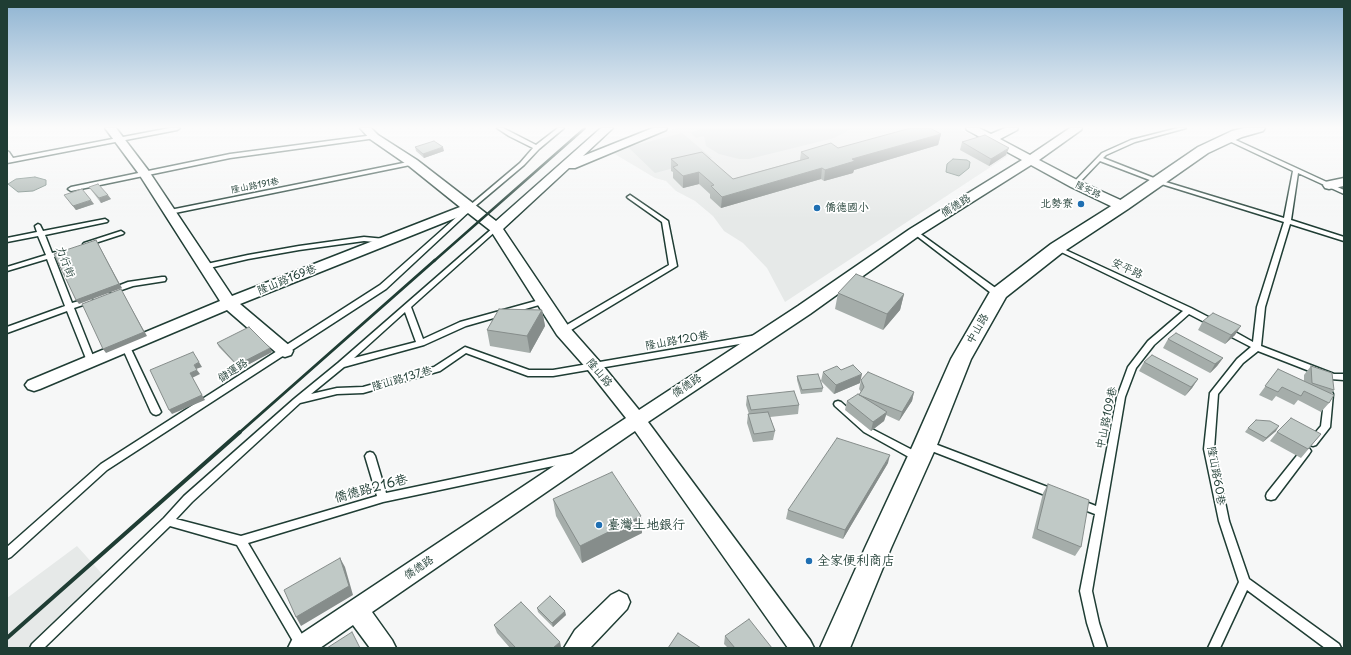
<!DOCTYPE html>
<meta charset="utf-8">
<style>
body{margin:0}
#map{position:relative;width:1351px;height:655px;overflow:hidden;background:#f6f7f7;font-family:"Playpen Sans",sans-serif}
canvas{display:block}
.frame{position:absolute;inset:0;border:8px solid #1f3d34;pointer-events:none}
</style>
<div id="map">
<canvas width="1351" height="655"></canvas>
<div class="frame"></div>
</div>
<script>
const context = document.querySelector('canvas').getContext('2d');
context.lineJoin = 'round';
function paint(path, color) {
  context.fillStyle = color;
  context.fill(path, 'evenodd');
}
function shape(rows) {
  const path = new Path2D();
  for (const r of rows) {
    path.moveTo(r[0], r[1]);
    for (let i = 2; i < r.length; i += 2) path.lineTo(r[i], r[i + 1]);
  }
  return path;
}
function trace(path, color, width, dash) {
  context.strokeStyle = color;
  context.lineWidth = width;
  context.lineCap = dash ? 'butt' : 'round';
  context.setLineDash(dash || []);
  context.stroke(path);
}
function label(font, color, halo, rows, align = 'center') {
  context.font = font + ' "Playpen Sans","LXGW WenKai TC",sans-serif';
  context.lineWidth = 3.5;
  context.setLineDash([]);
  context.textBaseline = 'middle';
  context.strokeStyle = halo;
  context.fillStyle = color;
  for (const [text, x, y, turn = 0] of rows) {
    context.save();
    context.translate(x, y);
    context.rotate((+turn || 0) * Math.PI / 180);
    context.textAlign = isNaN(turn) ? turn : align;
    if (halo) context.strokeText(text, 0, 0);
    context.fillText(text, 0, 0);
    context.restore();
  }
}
const built = shape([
 [675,128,958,128,1009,155,785,302,767,268,743,243,724,231,713,216,695,201,676,191,666,181,655,178,613,153],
 [77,546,104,576,31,648,7,648,7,598]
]);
const green = shape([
 [708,128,849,128,846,132,834,138,749,159,739,159,719,154,706,146,704,136,696,138,690,132],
 [682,133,712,158,655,173,628,147]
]);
const water = shape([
 [953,159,967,160,970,162,969,168,959,176,946,172,947,164,953,159],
 [35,177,46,180,46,185,33,191,18,192,8,184,16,179,35,177]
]);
const service = shape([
 [170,128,180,128,177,130,7,163,7,151,9,152,13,158,170,128],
 [497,128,503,128,536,145,558,128,564,128,539,149,524,165,473,208,386,289,107,470,11,557,7,559,7,547,101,464,380,285,469,206,520,163,533,148,509,136,497,128],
 [1178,128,1186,128,1135,142,1106,155,1103,158,1159,180,1284,218,1293,171,1225,139,1225,137,1227,136,1344,190,1344,194,1298,173,1291,220,1344,237,1344,241,1290,224,1265,307,1261,346,1334,374,1344,374,1344,380,1330,379,1258,351,1243,363,1218,394,1214,449,1229,521,1249,579,1339,644,1341,648,1325,648,1247,590,1220,648,1208,648,1239,582,1219,521,1204,449,1210,393,1237,359,1251,347,1222,332,1221,330,1225,327,1228,328,1253,342,1257,307,1284,222,1155,182,1100,161,1077,185,1075,186,1072,184,1102,153,1131,140,1178,128],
 [374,135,377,137,376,138,230,158,71,191,68,189,71,187,230,154,374,135],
 [413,161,415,162,415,164,170,214,167,212,170,210,413,161],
 [630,195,668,221,677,266,566,333,560,333,559,331,560,329,669,265,662,222,628,198,627,197,630,195],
 [105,219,108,221,107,222,45,235,52,253,56,252,60,254,54,257,72,303,89,298,93,300,92,302,74,308,95,361,94,363,88,363,87,361,67,311,7,333,7,327,65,306,47,259,7,271,7,267,46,255,38,236,7,242,7,238,37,232,35,226,38,224,40,225,43,231,105,219],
 [496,226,499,228,498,229,411,307,423,339,460,322,543,299,547,301,546,303,466,326,424,345,344,367,311,394,337,388,363,387,434,367,465,347,529,370,553,370,757,335,761,338,757,341,553,376,528,376,466,353,440,371,363,393,337,394,300,403,192,502,176,519,241,536,377,496,365,456,367,453,370,452,373,453,375,456,386,493,572,454,575,455,577,458,575,461,572,462,383,502,248,543,306,641,308,645,307,648,297,648,237,545,170,526,44,648,30,648,32,644,164,518,184,496,294,399,338,363,494,227,496,226],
 [405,312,416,342,354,358,405,312],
 [915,230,1001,292,1002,294,1001,296,995,296,913,233,912,232,913,231,915,230],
 [121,231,124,233,123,234,86,246,83,244,84,243,121,231],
 [364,237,385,239,388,241,385,243,364,241,299,250,248,259,205,269,201,267,202,265,248,255,299,246,364,237],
 [1057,246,1191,308,1218,322,1219,324,1215,327,1212,326,1189,314,1154,345,1136,368,1125,397,1092,591,1099,623,1107,648,1095,648,1087,623,1080,591,1095,514,1074,506,1073,503,1074,500,1078,499,1096,506,1117,397,1128,367,1148,341,1183,311,1055,249,1053,248,1057,246],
 [162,277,165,277,166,279,165,281,133,286,113,293,109,291,110,289,128,282,162,277],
 [126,344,130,347,161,412,159,414,156,415,153,414,151,412,122,347,126,344],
 [1329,391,1332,392,1333,394,1330,427,1316,445,1313,446,1310,445,1308,442,1310,439,1321,426,1325,394,1326,392,1329,391],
 [838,401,841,402,870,428,922,455,924,458,922,461,919,462,916,461,864,432,835,406,834,404,835,402,838,401],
 [927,441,1058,491,1059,494,1058,497,1054,498,1050,497,924,448,922,445,924,442,927,441],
 [1306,447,1309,448,1311,451,1309,454,1275,499,1271,500,1267,499,1266,496,1267,493,1303,448,1306,447]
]);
const minor = shape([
 [105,128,116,128,148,170,232,296,460,207,409,166,370,139,360,128,371,128,378,135,417,160,496,221,601,128,613,128,583,156,653,128,667,128,666,130,575,168,569,168,503,229,569,327,600,362,639,410,798,306,910,229,1022,160,967,130,966,128,979,128,991,134,1005,128,1018,128,1017,130,1000,139,1030,155,1070,128,1082,128,1081,130,1039,160,1079,181,1127,203,1129,206,1127,209,1122,210,1117,209,1071,187,1031,165,920,235,810,314,648,422,810,640,814,648,788,648,635,431,372,612,392,640,396,648,370,648,353,625,320,648,288,648,292,640,626,418,588,370,557,335,491,231,468,213,240,304,291,347,293,351,291,355,285,357,279,355,227,310,40,389,34,391,28,389,25,385,28,381,220,301,139,174,105,128],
 [1344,178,1344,186,1329,189,1325,188,1323,185,1325,182,1344,178],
 [619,591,627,595,630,602,627,609,590,648,564,648,575,630,611,595,619,591]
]);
const tertiary = shape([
 [1244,128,1265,128,1263,131,1242,137,1208,153,1128,209,1063,252,1006,297,971,359,937,445,891,548,850,648,820,648,865,548,913,445,951,359,991,290,1051,244,1116,203,1198,147,1232,131,1244,128]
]);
const railFar2 = shape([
 [434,261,585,128]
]);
const railFar1 = shape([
 [239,433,435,260]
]);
const rail = shape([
 [7,638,240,432]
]);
const wall = shape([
 [941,134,938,145,854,170,853,173,824,181,821,179,721,208,710,198,710,194,699,184,683,188,673,178,673,172,671,171,671,159,733,179,800,160,801,152,838,148],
 [962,142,1006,155,989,166,960,150],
 [415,147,444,151,424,158,416,151],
 [89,187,111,199,101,203],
 [64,195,94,204,76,210],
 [838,293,904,294,900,310,883,330,835,309],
 [542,310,545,326,530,353,490,346,487,330],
 [1203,321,1235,335,1225,344,1198,330],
 [1168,339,1223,358,1217,366,1210,373,1163,348],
 [217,343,272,352,240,369,219,347],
 [1144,362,1198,379,1192,388,1185,396,1139,371],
 [1311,366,1334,390,1331,394,1329,403,1321,412,1298,400,1294,405,1276,396,1272,401,1259,395,1278,369,1304,381,1304,375],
 [841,370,860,383,834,394,821,381,823,372],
 [797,376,823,388,822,392,801,394,797,380],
 [861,380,914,392,912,401,899,421,886,415,884,421,871,431,845,410,847,401,859,395,861,392,859,389],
 [747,396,799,405,798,414,770,417,775,431,773,440,753,442,747,423,748,414,749,414,746,405],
 [1248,428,1276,431,1263,442,1245,432],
 [1277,432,1321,434,1301,458,1270,441],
 [888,463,843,539,786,519,788,510],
 [1048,484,1081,547,1075,556,1032,538,1043,493],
 [553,499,641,516,642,533,582,563,556,516],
 [537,608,566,615,553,627,538,612],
 [494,625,560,642,561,648,510,648,497,633],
 [725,636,772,648,728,648,724,644]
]);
const shadedWall = shape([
 [941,134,938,145,854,170,853,173,824,181,825,170,852,159],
 [443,147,444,151,424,158,423,154],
 [1009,148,1006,155,989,166,991,159],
 [822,168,821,179,721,208,722,197],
 [699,172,699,184,683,188,683,176],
 [108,195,111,199,101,203,99,198],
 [91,200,94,204,76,210,73,206],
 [96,240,122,288,79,304,76,300],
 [123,293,147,336,106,353,103,349],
 [904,294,900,310,883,330,887,314],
 [542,310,545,326,530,353,527,336],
 [1241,326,1235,335,1225,344,1231,335],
 [270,348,272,352,240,369,237,365],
 [1223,358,1217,366,1210,373,1215,364],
 [199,362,202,367,196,369,194,365],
 [197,370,200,374,192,378,205,400,172,414,169,410,190,373],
 [862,374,860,383,834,394,836,385],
 [1198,379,1192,388,1185,396,1191,387],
 [914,392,912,401,899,421,902,412],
 [887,412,884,421,871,431,873,422],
 [1279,426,1276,431,1263,442,1266,438],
 [890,455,888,463,843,539,845,530],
 [641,516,642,533,582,563,580,546],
 [340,558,345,567,353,595,301,626,296,617],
 [565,611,566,615,553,627,552,623],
 [560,642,561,648,553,648]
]);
const building = shape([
 [911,128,930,128,941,134,852,159,855,161,825,170,822,168,722,197,711,186,714,185,699,172,683,176,673,167,678,165,671,159,702,152,733,179,809,158,801,152,831,143,838,148,911,128],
 [985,135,1009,148,991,159,962,142,985,135],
 [434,141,443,147,423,154,415,147,434,141],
 [98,184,108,195,99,198,89,187,98,184],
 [82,189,91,200,73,206,64,195,82,189],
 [96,240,119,284,76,300,54,254,96,240],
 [856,274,904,294,887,314,838,293,856,274],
 [121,289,144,332,103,349,82,304,121,289],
 [499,309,542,310,527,336,487,330,499,309],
 [1213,313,1241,326,1231,335,1203,321,1213,313],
 [249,327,270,348,237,365,217,343,249,327],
 [1176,333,1223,358,1215,364,1168,339,1176,333],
 [193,352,199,362,194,365,197,370,190,373,202,395,169,410,150,370,193,352],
 [1152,355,1198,379,1191,387,1144,362,1152,355],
 [853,365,862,374,836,385,823,372,837,366,841,370,853,365],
 [1311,366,1332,373,1334,390,1312,383,1311,366],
 [1278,369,1334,395,1329,403,1304,391,1301,396,1282,387,1278,392,1265,386,1278,369],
 [868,372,914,392,902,412,859,395,864,387,861,380,868,372],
 [818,374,823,388,802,390,797,376,818,374],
 [794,391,799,405,751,410,747,396,794,391],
 [858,394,887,412,873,422,847,401,858,394],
 [768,412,775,431,754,434,748,414,768,412],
 [1291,418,1321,434,1308,449,1277,432,1291,418],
 [1256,420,1270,421,1279,426,1266,438,1248,428,1256,420],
 [837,438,890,455,845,530,788,510,837,438],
 [612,472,641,516,580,546,553,499,612,472],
 [1048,484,1089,500,1081,547,1037,529,1048,484],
 [340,558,349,586,296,617,284,590,340,558],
 [550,596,565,611,552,623,537,608,550,596],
 [521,602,560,642,553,648,516,648,494,625,521,602],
 [749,619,772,648,735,648,725,636,749,619],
 [352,632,360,648,327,648,352,632],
 [678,633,701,648,668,648,678,633]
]);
const markers = [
 [1081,204,4,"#1f6fb2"],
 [817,208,4,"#1f6fb2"],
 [599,525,4,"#1f6fb2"],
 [809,561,4,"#1f6fb2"]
];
const farStreetnames = [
 ["隆山路191巷",255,186,-11],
 ["隆安路",1088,190,25]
];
const poiNames = [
 ["北勢寮",1073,204],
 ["僑德國小",825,208,"left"]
];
const streetNames = [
 ["僑德路",956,206,-32],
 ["力行街",65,262,69],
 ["安平路",1127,269,25],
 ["隆山路169巷",287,280,-22],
 ["中山路",978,329,-60],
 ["隆山路120巷",677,341,-10],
 ["儲運路",233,371,-33],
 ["隆山路",599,373,50],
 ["隆山路137巷",402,379,-16],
 ["僑德路",687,386,-34],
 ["中山路109巷",1107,418,-78],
 ["隆山路60巷",1216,476,80],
 ["僑德路",419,568,-34]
];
const nearStreetnames = [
 ["僑德路216巷",371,489,-15]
];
const nearPoinames = [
 ["臺灣土地銀行",607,525],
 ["全家便利商店",817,561]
];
paint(built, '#e6e9e8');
paint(green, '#d6dcdb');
paint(water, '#aab5b1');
trace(water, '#72857f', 1);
trace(service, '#1f3d34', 3);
trace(minor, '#1f3d34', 3);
trace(tertiary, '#1f3d34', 3);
paint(service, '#fff');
paint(minor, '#fff');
paint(tertiary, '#fff');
trace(railFar2, '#1f3d34', 2.5);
trace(railFar1, '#1f3d34', 3);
trace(rail, '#1f3d34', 4);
paint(wall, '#a5adaa');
paint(shadedWall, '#868d8b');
paint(building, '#c0c9c6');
trace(building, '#868d8b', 1);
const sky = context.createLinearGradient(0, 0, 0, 219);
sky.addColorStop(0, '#8fb4d2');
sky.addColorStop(0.58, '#fbfbfb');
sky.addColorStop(1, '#fbfbfb00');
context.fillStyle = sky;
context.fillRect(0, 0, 1351, 219);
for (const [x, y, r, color] of markers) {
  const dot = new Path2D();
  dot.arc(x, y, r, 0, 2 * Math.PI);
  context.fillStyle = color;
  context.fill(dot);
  trace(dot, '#fff', 1.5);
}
label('9px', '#1f3d34', '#fff', farStreetnames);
label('11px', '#1f3d34', '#fff', poiNames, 'right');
label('11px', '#1f3d34', '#fff', streetNames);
label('13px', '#1f3d34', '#fff', nearStreetnames);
label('13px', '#1f3d34', '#fff', nearPoinames, 'left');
</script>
